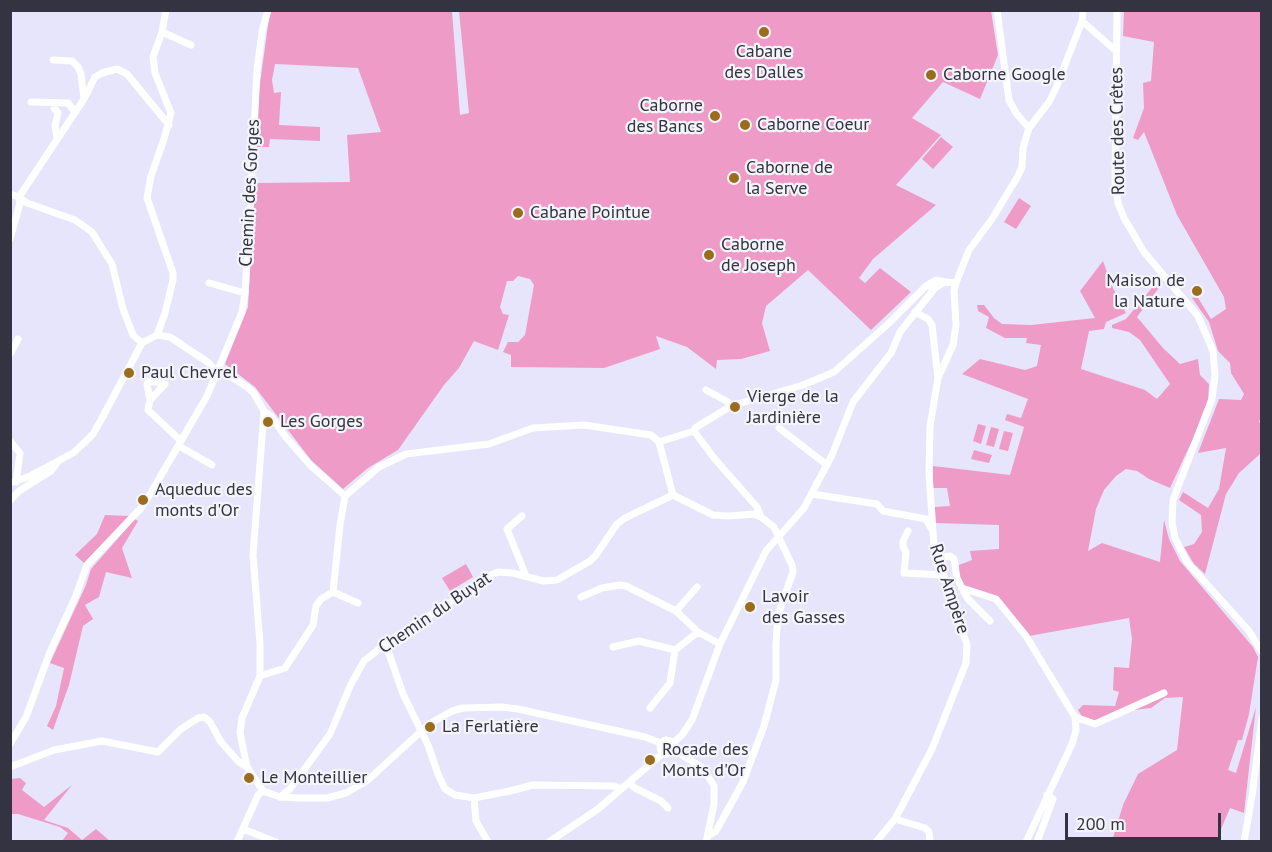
<!DOCTYPE html>
<meta charset="utf-8">
<style>
body{margin:0}
#map{position:relative;width:1272px;height:852px;overflow:hidden;background:#e6e5fb;font-family:"PT Sans",sans-serif}
canvas{display:block}
.frame{position:absolute;inset:0;border:12px solid #343341;pointer-events:none}
.scale{position:absolute;left:1065px;top:813px;width:156px;height:27px;box-sizing:border-box;border:3px solid #343341;border-top:0;padding-left:8px;font-size:18px;line-height:21px;white-space:nowrap;color:#343341;-webkit-text-stroke:4px #f4f4fb;paint-order:stroke}
</style>
<div id="map">
<canvas width="1272" height="852"></canvas>
<div class="frame"></div>
<div class="scale">200 m</div>
</div>
<script>
const context = document.querySelector('canvas').getContext('2d');
context.lineJoin = 'round';
function paint(path, color) {
  context.fillStyle = color;
  context.fill(path, 'evenodd');
}
function shape(rows) {
  const path = new Path2D();
  for (const r of rows) {
    if (r.length === 3) {
      path.moveTo(r[0] + r[2], r[1]);
      path.arc(r[0], r[1], r[2], 0, 2 * Math.PI);
      continue;
    }
    path.moveTo(r[0], r[1]);
    for (let i = 2; i < r.length; i += 2) path.lineTo(r[i], r[i + 1]);
  }
  return path;
}
function trace(path, color, width, dash) {
  context.strokeStyle = color;
  context.lineWidth = width;
  context.lineCap = dash ? 'butt' : 'round';
  context.setLineDash(dash || []);
  context.stroke(path);
}
function label(font, color, halo, rows, align = 'center') {
  context.font = font + ' "PT Sans",sans-serif';
  context.lineWidth = 4.5;
  context.setLineDash([]);
  context.textBaseline = 'middle';
  context.strokeStyle = halo;
  context.fillStyle = color;
  for (const [text, x, y, turn = 0] of rows) {
    context.save();
    context.translate(x, y);
    context.rotate((+turn || 0) * Math.PI / 180);
    context.textAlign = isNaN(turn) ? turn : align;
    if (halo) context.strokeText(text, 0, 0);
    context.fillText(text, 0, 0);
    context.restore();
  }
}
const green = shape([
 [270,11,452,11,460,115,469,113,459,11,991,11,998,55,980,99,943,82,912,118,941,135,896,185,936,205,873,259,859,278,865,283,880,268,911,292,871,330,808,270,766,306,762,323,770,351,741,359,717,360,716,369,687,347,656,336,660,349,604,368,511,367,511,355,503,352,508,342,518,342,525,335,534,285,530,279,518,276,513,281,507,281,500,307,503,314,509,315,498,350,474,341,459,368,444,385,398,450,368,468,343,489,311,460,255,387,225,364,248,307,255,183,350,182,347,135,381,132,358,68,275,64,272,80,274,93,281,92,279,125,320,127,320,141,270,139,269,147,256,147,257,105],
 [1124,11,1261,11,1262,413,1259,422,1261,424,1261,453,1239,473,1226,494,1205,574,1194,564,1184,547,1194,544,1202,532,1201,515,1179,500,1183,492,1208,508,1219,489,1226,448,1198,453,1219,399,1241,400,1244,394,1231,373,1230,363,1218,351,1209,322,1192,298,1197,296,1211,319,1226,309,1224,297,1177,215,1144,132,1138,140,1133,138,1144,108,1143,83,1151,81,1154,42,1123,36],
 [941,137,953,147,933,169,922,159],
 [1019,198,1031,206,1016,229,1004,222],
 [1103,261,1112,286,1126,313,1106,322,1104,329,1089,331,1081,369,1145,390,1157,399,1170,384,1140,340,1129,332,1112,328,1112,325,1126,319,1156,283,1158,289,1137,317,1163,348,1180,364,1198,359,1200,375,1209,384,1208,400,1198,428,1170,488,1149,479,1137,471,1126,469,1116,476,1104,490,1096,509,1088,551,1102,543,1160,562,1164,520,1169,539,1180,561,1253,647,1258,657,1249,714,1242,740,1238,740,1228,770,1236,773,1256,707,1244,813,1230,808,1216,841,1112,841,1123,805,1138,774,1177,750,1183,697,1165,698,1151,708,1117,712,1095,721,1082,716,1078,710,1083,705,1115,706,1119,692,1113,690,1114,667,1129,668,1132,639,1129,618,1029,636,999,598,965,587,959,575,959,565,972,560,970,551,999,549,999,525,935,523,934,507,950,506,947,488,933,488,933,466,1010,475,1024,427,1005,420,1007,414,1021,418,1028,399,962,374,980,359,1025,370,1037,366,1041,345,1026,343,1027,338,1005,338,986,328,989,317,978,311,977,305,984,305,994,318,1002,324,1031,325,1095,318,1080,291],
 [978,424,986,426,981,444,973,441],
 [991,427,999,429,994,447,986,445],
 [1004,431,1013,433,1008,451,999,449],
 [974,450,992,455,989,463,971,459],
 [105,515,130,516,84,563,75,555,97,534],
 [135,519,138,521,122,548,132,578,106,572,99,597,85,605,93,619,83,626,69,685,53,730,47,726,56,706,64,668,50,663,86,585,91,569],
 [466,564,473,577,450,591,442,578],
 [20,778,26,783,22,790,44,807,72,785,44,820,68,828,82,840,96,829,110,841,62,841,68,833,60,827,18,814,11,814,11,779]
]);
const minor = shape([
 [997,10,1009,100,1016,113,1029,128],
 [1117,10,1115,182,1118,203,1124,218,1144,252,1198,316,1213,351,1215,375,1212,399,1173,500,1172,523,1175,538,1187,562,1249,631,1262,652],
 [1082,21,1116,51],
 [162,32,191,45],
 [53,60,72,61,78,67,81,74,84,99],
 [31,102,68,103,75,112],
 [54,108,58,113,55,126,57,138],
 [10,194,19,197,84,99,95,77,102,73,117,69,127,74,169,125],
 [19,197,27,203,75,220,92,232,112,264,123,309,133,335,142,343],
 [10,239,20,203,19,197],
 [209,283,245,293],
 [928,286,926,286,936,280,945,282],
 [915,312,928,319,932,325,938,378],
 [157,335,165,313,173,280,173,273,147,198,151,176,164,139,171,113,155,73,153,57,162,32,166,10],
 [10,354,18,339],
 [706,390,728,402,731,406],
 [150,400,147,384,150,381,165,384,150,400,148,410,181,441],
 [264,411,271,416,284,435,311,466,345,496,379,467,406,454,489,444,533,428,584,425,651,435,659,442],
 [779,428,827,465],
 [694,431,714,458,757,507,761,517],
 [10,441,20,453,16,482],
 [659,442,673,495,713,515,728,516,754,514,761,517,774,527,792,565,793,572,778,615,776,644,776,680,764,726,743,782,716,831,708,836],
 [659,442,694,431,695,428,731,406,803,385,834,372,888,324,926,286],
 [179,446,212,465],
 [10,483,28,477,73,453,83,444,93,434,101,420,142,343,157,335,170,337,209,363,217,372,227,374,247,387,253,392,264,411,253,555,260,643,260,676,242,718,240,733,247,767,263,791,280,797,300,798,327,798,346,793,368,780,429,724,452,711,463,708,502,707,518,709,645,737,661,743],
 [812,494,877,504,883,511,926,519,931,528],
 [10,501,19,491,51,471,57,463],
 [522,516,507,529,526,576],
 [908,531,903,541,903,547,906,552,904,573,943,575],
 [938,558,950,556,954,559,957,578,962,588,996,599,1026,636,1075,717,1076,730,1072,744,1026,842],
 [962,588,968,599,990,621],
 [333,592,358,603],
 [581,597,602,588,620,585,626,586,676,611,698,632,720,644],
 [676,611,697,587],
 [386,645,403,694,428,745,438,774,445,789,455,795,474,798,510,791,533,785,614,786,621,789],
 [613,647,639,641,675,650,698,632],
 [260,676,285,668,313,625,316,606,321,599,333,592,340,525,345,496],
 [650,708,670,683,675,650],
 [1075,717,1095,724,1164,693],
 [667,747,7],
 [673,743,682,735,692,720,720,644,766,551,804,508,832,455,853,402,891,353,900,332,935,288,945,282,956,283],
 [10,744,26,717,50,652,75,598,87,565,141,508,149,496,207,396,242,312,245,293,250,212,257,70,262,32,268,10],
 [674,750,703,768,714,786,714,804,706,842],
 [10,767,54,750,102,741,158,752,181,729,198,718,204,717,210,722,221,742,239,762,247,767],
 [629,783,635,788,661,801,668,808],
 [280,797,290,789,330,734,351,684,364,661,389,641,448,604,484,578,498,572,513,573,543,581,557,580,590,561,596,555,617,524,625,518,673,495],
 [474,798,476,821,488,842],
 [895,819,925,828,929,832,930,842],
 [243,829,276,842],
 [237,842,258,795,263,791],
 [549,842,598,809,663,753],
 [876,842,895,819,932,749,966,663,967,645,934,546,929,473,930,426,938,378,953,345,956,325,954,290,956,283,969,250,992,219,1018,176,1022,167,1023,148,1029,128,1049,102,1056,88,1082,21,1083,10],
 [1037,842,1053,799,1047,795],
 [1244,842,1252,796,1262,718]
]);
const markers = [
 [764,32,6,"#9b6c1d"],
 [931,75,6,"#9b6c1d"],
 [715,116,6,"#9b6c1d"],
 [745,125,6,"#9b6c1d"],
 [734,178,6,"#9b6c1d"],
 [518,213,6,"#9b6c1d"],
 [709,255,6,"#9b6c1d"],
 [1197,291,6,"#9b6c1d"],
 [129,373,6,"#9b6c1d"],
 [735,407,6,"#9b6c1d"],
 [268,422,6,"#9b6c1d"],
 [143,500,6,"#9b6c1d"],
 [750,607,6,"#9b6c1d"],
 [430,727,6,"#9b6c1d"],
 [650,760,6,"#9b6c1d"],
 [249,778,6,"#9b6c1d"]
];
const poiNames = [
 ["Cabane",764,52,"center"],
 ["des Dalles",764,73,"center"],
 ["Caborne Google",943,75],
 ["Caborne",703,106,"right"],
 ["des Bancs",703,127,"right"],
 ["Caborne Coeur",757,125],
 ["Caborne de",746,168],
 ["la Serve",746,189],
 ["Cabane Pointue",530,213],
 ["Caborne",721,245],
 ["de Joseph",721,266],
 ["Maison de",1185,281,"right"],
 ["la Nature",1185,302,"right"],
 ["Paul Chevrel",141,373],
 ["Vierge de la",747,397],
 ["Jardinière",747,418],
 ["Les Gorges",280,422],
 ["Aqueduc des",155,490],
 ["monts d'Or",155,511],
 ["Lavoir",762,597],
 ["des Gasses",762,618],
 ["La Ferlatière",442,727],
 ["Rocade des",662,750],
 ["Monts d'Or",662,771],
 ["Le Monteillier",261,778]
];
const streetNames = [
 ["Route des Crêtes",1118,131,-91],
 ["Chemin des Gorges",250,193,-87],
 ["Rue Ampère",949,589,72],
 ["Chemin du Buyat",435,613,-34]
];
paint(green, '#ef9bc7');
trace(minor, '#fff', 7);
for (const [x, y, r, color] of markers) {
  const dot = new Path2D();
  dot.arc(x, y, r, 0, 2 * Math.PI);
  context.fillStyle = color;
  context.fill(dot);
  trace(dot, '#f4f4fb', 2);
}
label('18px', '#343341', '#f4f4fb', poiNames, 'left');
label('18px', '#343341', '#f4f4fb', streetNames);
</script>
